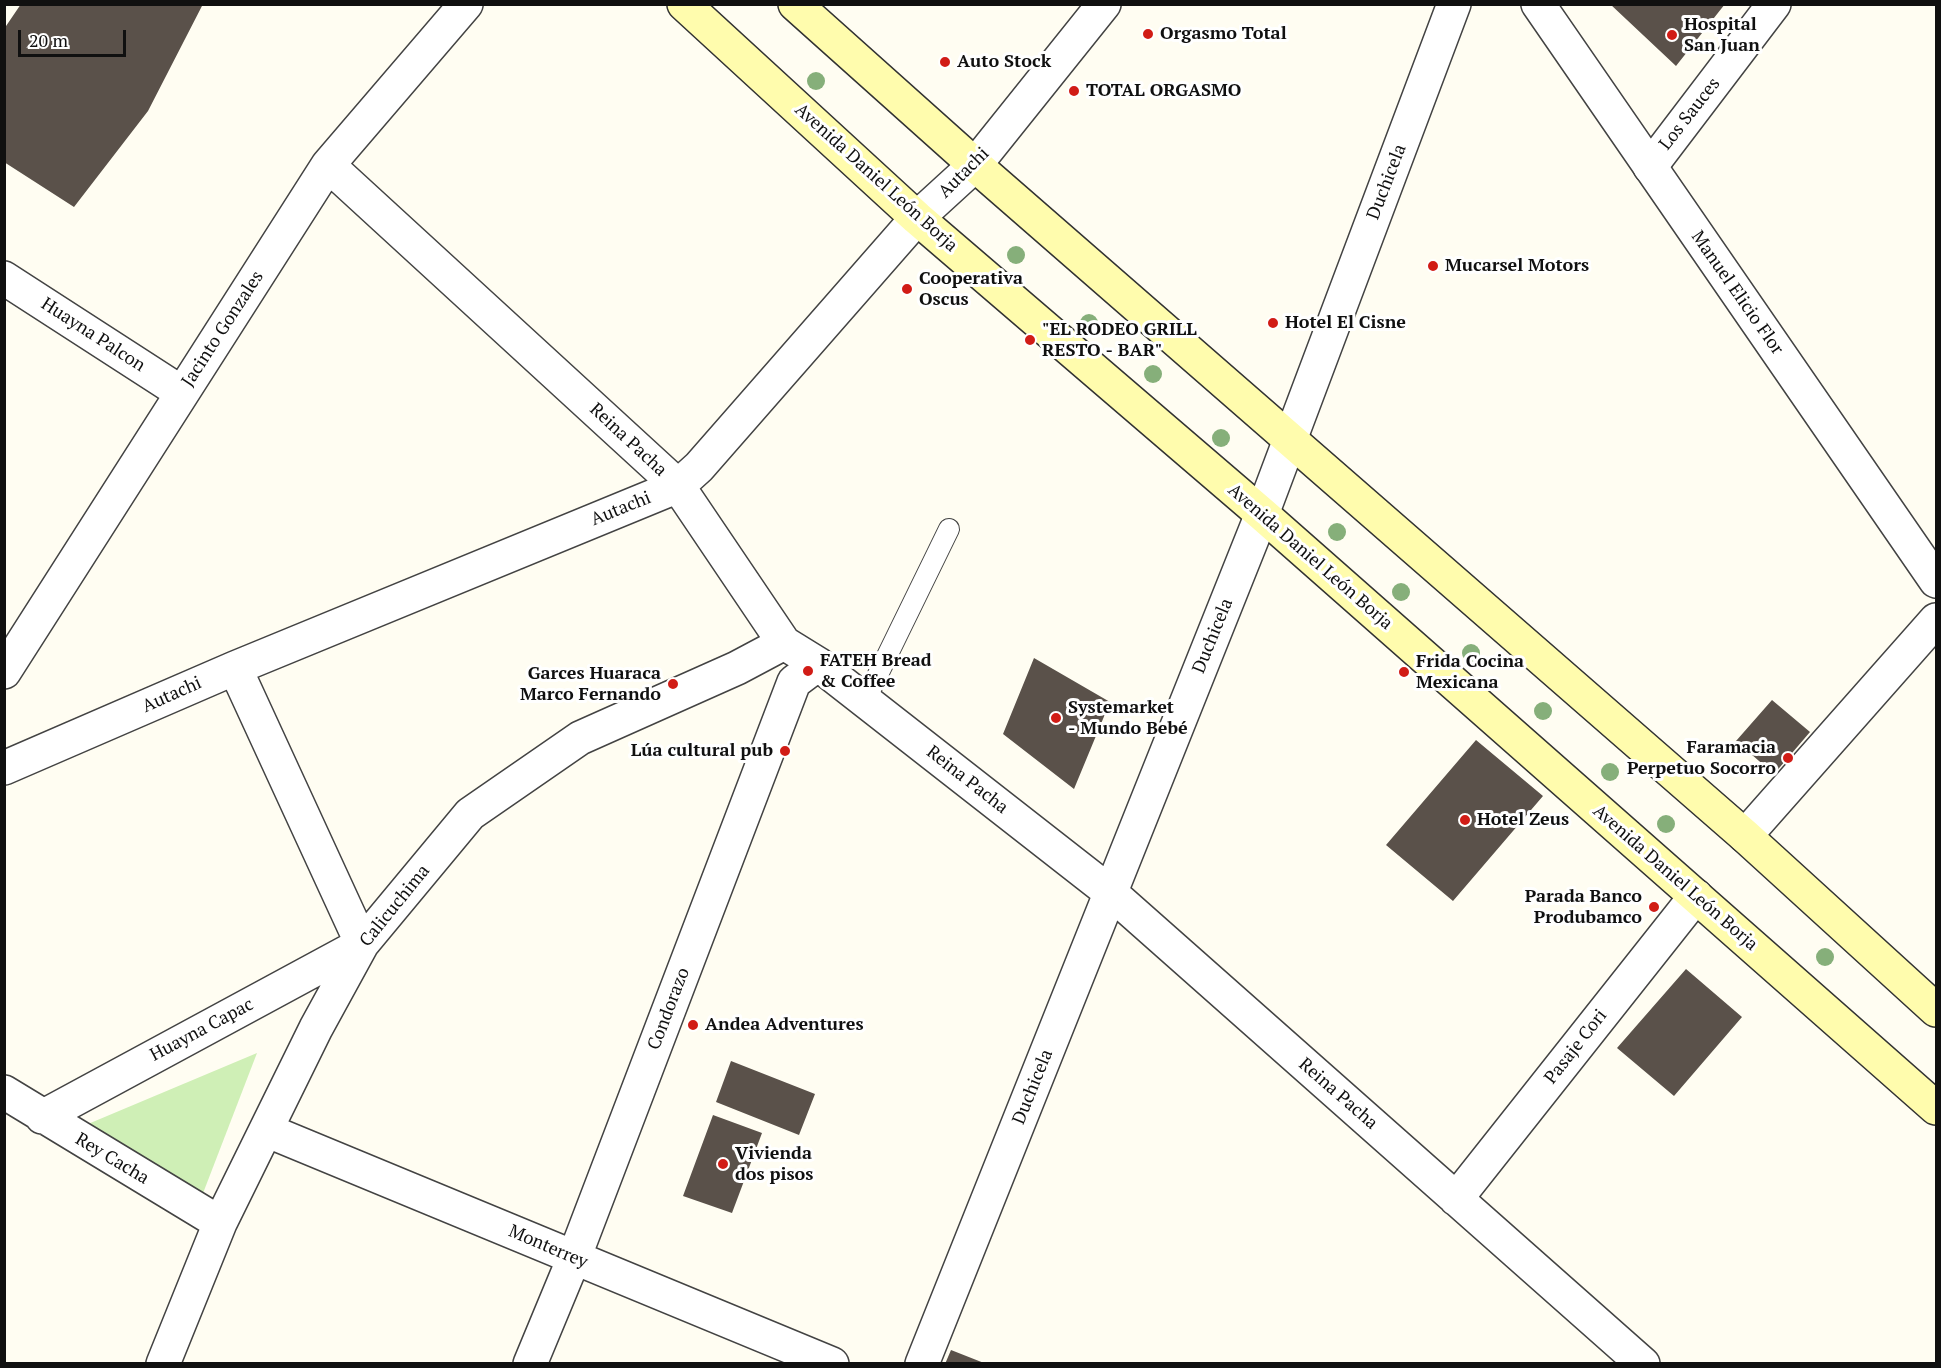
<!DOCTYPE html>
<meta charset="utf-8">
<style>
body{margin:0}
#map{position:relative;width:1941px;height:1368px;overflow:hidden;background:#fffdf2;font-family:"PT Serif",serif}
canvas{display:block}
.frame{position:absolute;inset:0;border:6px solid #101010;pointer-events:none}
.scale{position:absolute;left:18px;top:30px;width:108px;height:27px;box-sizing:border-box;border:3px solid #101010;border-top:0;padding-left:8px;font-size:18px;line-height:21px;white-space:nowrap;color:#101010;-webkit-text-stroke:4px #fff;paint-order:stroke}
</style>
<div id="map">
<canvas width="1941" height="1368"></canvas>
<div class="frame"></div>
<div class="scale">20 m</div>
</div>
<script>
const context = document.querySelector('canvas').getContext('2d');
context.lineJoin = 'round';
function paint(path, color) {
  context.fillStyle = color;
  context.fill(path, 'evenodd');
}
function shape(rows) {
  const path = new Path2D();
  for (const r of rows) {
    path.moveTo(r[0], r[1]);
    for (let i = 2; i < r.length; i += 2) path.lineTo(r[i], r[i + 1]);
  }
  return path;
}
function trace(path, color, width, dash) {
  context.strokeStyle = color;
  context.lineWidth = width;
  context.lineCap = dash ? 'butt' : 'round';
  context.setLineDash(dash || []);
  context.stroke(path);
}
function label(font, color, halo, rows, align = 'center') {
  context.font = font + ' "PT Serif",serif';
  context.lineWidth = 6;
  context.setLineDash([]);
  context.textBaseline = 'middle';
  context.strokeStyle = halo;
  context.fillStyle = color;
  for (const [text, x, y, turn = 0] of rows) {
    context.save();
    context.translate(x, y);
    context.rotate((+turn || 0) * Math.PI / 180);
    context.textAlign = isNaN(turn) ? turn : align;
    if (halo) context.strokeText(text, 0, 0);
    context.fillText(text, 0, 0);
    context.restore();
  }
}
const green = shape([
 [257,1053,200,1201,88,1124]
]);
const building = shape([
 [21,4,203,4,148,111,74,207,4,162,4,29],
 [1610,4,1725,4,1676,66],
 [1034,658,1110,702,1074,789,1003,734],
 [1772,700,1810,732,1774,774,1736,741],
 [1476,740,1543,796,1453,901,1386,845],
 [1686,969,1742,1017,1674,1096,1617,1048],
 [731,1061,815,1094,799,1135,716,1102],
 [713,1115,762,1133,732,1213,683,1196],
 [951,1350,984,1363,984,1364,945,1364]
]);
const service = shape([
 [865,701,949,529]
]);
const minor = shape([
 [328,165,678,486,784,643,818,664,1111,893,1643,1364],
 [1650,167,1774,4],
 [4,278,182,393],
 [235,668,362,944],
 [4,672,328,165,466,4],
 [4,768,235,668,678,486,699,467,917,218,975,165,1104,4],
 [1745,836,1936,620],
 [4,1092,220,1223],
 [42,1117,362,944],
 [266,1130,832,1364],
 [1456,1199,1696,896],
 [163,1364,220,1223,316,1028,362,944,470,814,580,738,737,668,784,643],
 [530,1364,574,1258,794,682,818,664],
 [922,1364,1262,514,1454,4]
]);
const tertiary = shape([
 [1538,4,1936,581]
]);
const secondary = shape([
 [684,4,917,218,1262,514,1936,1108],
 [795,4,975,165,1745,836,1936,1010]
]);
const trees = [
 [816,81],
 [1016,255],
 [1089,323],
 [1153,374],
 [1221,438],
 [1337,532],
 [1401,592],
 [1471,653],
 [1543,711],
 [1610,772],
 [1666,824],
 [1825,957]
];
const markers = [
 [1148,34,6,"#d11c16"],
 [1672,35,6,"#d11c16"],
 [945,62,6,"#d11c16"],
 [1074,91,6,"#d11c16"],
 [1433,266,6,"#d11c16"],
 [907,289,6,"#d11c16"],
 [1273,323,6,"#d11c16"],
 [1030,340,6,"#d11c16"],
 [808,671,6,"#d11c16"],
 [1404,672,6,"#d11c16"],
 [673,684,6,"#d11c16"],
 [1056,718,6,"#d11c16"],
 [785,751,6,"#d11c16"],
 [1788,758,6,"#d11c16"],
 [1465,820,6,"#d11c16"],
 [1654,907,6,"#d11c16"],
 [693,1025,6,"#d11c16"],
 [723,1164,6,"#d11c16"]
];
const poiNames = [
 ["Hospital",1684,25],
 ["San Juan",1684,46],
 ["Orgasmo Total",1160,34],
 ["Auto Stock",957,62],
 ["TOTAL ORGASMO",1086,91],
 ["Mucarsel Motors",1445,266],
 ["Cooperativa",919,279],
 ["Oscus",919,300],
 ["Hotel El Cisne",1285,323],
 ["\"EL RODEO GRILL",1042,330],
 ["RESTO - BAR\"",1042,351],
 ["FATEH Bread",820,661],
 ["& Coffee",820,682],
 ["Frida Cocina",1416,662],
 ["Mexicana",1416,683],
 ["Garces Huaraca",661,674,"right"],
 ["Marco Fernando",661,695,"right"],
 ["Systemarket",1068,708],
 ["- Mundo Bebé",1068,729],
 ["Faramacia",1776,748,"right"],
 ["Perpetuo Socorro",1776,769,"right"],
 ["Lúa cultural pub",773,751,"right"],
 ["Hotel Zeus",1477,820],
 ["Parada Banco",1642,897,"right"],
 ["Produbamco",1642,918,"right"],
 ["Andea Adventures",705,1025],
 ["Vivienda",735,1154],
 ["dos pisos",735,1175]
];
const streetNames = [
 ["Los Sauces",1690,114,-52],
 ["Autachi",964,173,-45],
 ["Avenida Daniel León Borja",876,178,42],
 ["Duchicela",1387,182,-69],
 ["Manuel Elicio Flor",1737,293,55],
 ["Jacinto Gonzales",223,329,-57],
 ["Huayna Palcon",93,335,33],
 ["Reina Pacha",628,440,43],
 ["Autachi",621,509,-22],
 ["Avenida Daniel León Borja",1310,557,41],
 ["Duchicela",1213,636,-68],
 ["Autachi",172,695,-24],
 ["Reina Pacha",967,780,38],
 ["Avenida Daniel León Borja",1675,878,41],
 ["Calicuchima",395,906,-51],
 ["Condorazo",669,1009,-69],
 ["Huayna Capac",202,1030,-28],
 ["Pasaje Cori",1576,1047,-52],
 ["Duchicela",1033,1087,-68],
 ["Reina Pacha",1338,1094,41],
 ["Rey Cacha",112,1159,31],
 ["Monterrey",548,1247,23]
];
paint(green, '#cfefb6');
paint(building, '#5a514a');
trace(service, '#434343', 22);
trace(minor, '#434343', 36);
trace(tertiary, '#434343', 36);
trace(secondary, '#323232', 36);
trace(service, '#fff', 20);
trace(minor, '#fff', 33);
trace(tertiary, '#fff', 33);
trace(secondary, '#fffcad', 33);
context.fillStyle = '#86af7a';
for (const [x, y] of trees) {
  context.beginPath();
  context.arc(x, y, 9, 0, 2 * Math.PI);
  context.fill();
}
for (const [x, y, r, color] of markers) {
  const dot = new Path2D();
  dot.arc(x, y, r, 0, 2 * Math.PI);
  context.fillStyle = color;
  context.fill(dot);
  trace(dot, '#fff', 2);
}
label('bold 18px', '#101010', '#fff', poiNames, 'left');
label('18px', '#101010', '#fff', streetNames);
</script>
